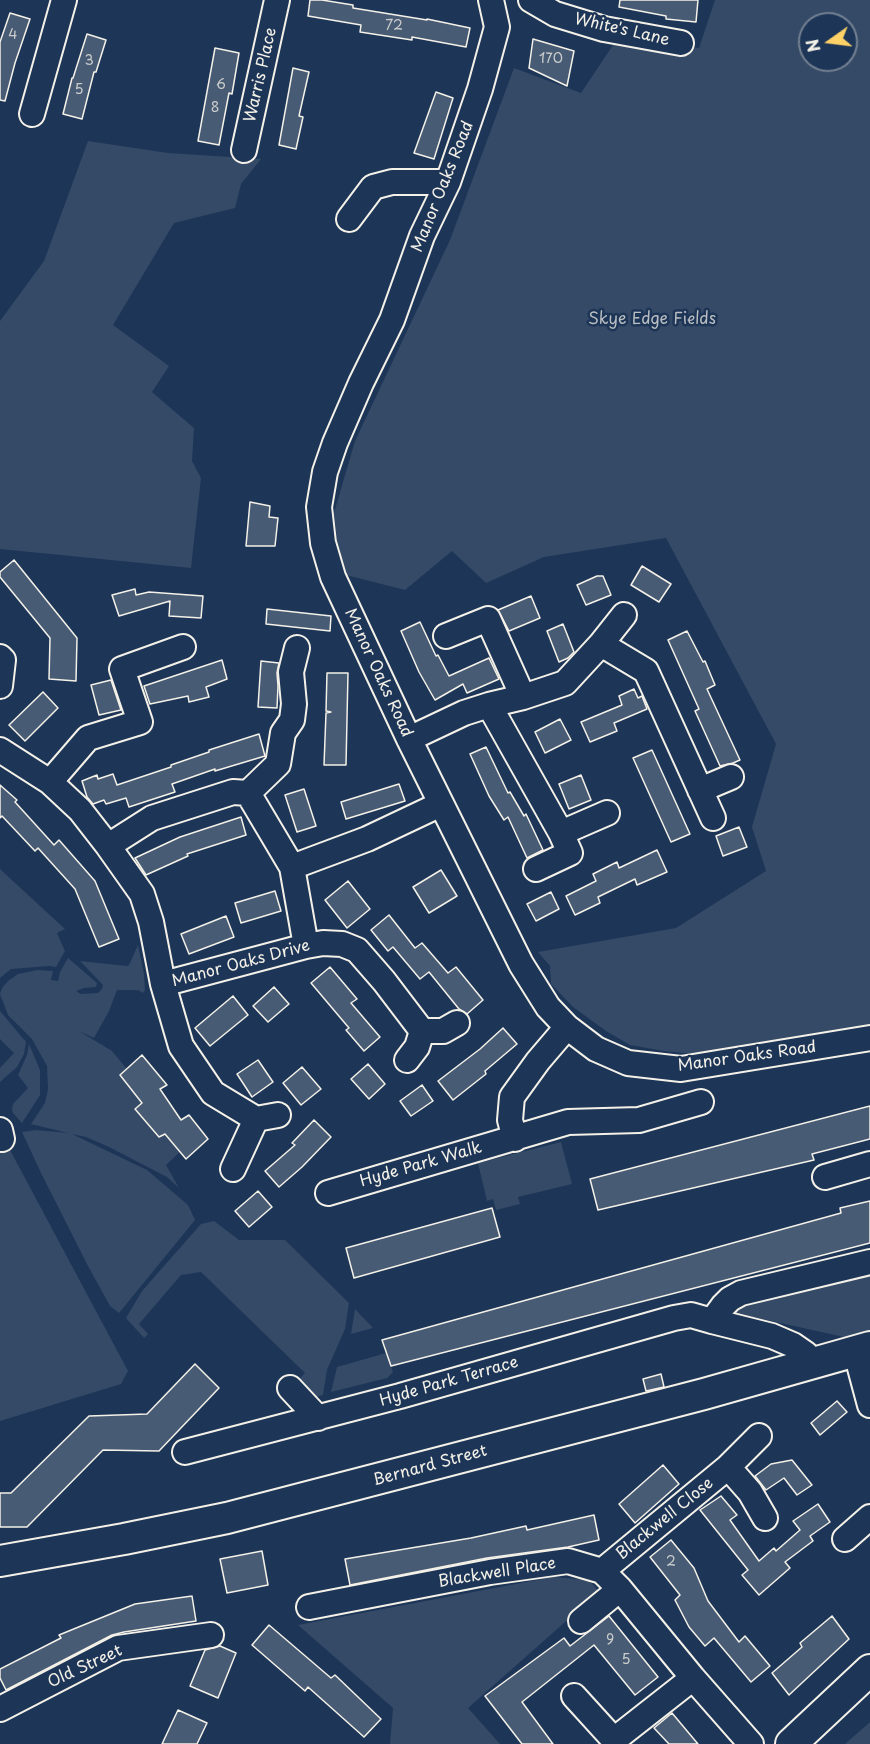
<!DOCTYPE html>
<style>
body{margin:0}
#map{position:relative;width:870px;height:1744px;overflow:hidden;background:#1d3557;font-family:"Playpen Sans",sans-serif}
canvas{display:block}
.north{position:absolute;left:798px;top:12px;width:60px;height:60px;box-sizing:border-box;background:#1d3557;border:2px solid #738091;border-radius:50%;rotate:256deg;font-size:16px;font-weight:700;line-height:24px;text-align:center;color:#f4f1e8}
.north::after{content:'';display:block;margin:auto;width:21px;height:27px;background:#ffd166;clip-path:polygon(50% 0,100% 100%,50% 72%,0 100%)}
</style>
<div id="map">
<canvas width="870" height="1744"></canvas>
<div class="north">N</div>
</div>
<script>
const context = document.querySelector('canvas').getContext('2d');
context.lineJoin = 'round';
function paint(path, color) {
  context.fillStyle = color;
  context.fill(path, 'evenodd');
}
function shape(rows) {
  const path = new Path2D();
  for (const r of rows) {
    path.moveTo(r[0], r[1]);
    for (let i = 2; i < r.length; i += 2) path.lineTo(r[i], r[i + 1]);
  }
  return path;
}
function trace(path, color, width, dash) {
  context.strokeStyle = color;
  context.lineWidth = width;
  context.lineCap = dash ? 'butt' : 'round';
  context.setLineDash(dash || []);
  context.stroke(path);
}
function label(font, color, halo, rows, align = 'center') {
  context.font = font + ' "Playpen Sans",sans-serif';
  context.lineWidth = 5;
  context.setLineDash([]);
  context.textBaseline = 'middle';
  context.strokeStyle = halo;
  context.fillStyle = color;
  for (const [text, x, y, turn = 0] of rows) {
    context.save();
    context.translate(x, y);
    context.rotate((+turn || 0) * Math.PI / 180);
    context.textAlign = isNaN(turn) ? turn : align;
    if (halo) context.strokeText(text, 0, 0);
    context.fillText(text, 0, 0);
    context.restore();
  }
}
const green = shape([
 [715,0,870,0,870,1025,753,1047,694,1054,664,1051,630,1045,606,1031,573,1007,551,984,550,966,538,952,676,928,766,871,752,827,776,744,666,538,544,557,486,583,452,551,405,590,346,575,337,541,334,513,355,441,450,240,514,68,581,93,617,39,699,48],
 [810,24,846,24,846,60,810,60],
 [88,141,168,153,261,159,241,184,235,208,174,223,113,325,169,366,152,392,194,428,192,461,201,478,191,568,0,549,0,321,44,261],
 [0,869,65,929,57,933,65,951,56,967,49,966,11,969,0,978],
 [138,945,144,974,145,990,143,993,138,990,117,990,109,1011,94,1038,79,1031,112,1051,126,1068,120,1075,142,1103,135,1109,159,1137,165,1134,180,1152,166,1165,179,1188,167,1177,109,1147,86,1137,72,1134,147,1170,188,1205,195,1220,119,1313,110,1306,88,1266,41,1173,22,1132,36,1130,68,1133,31,1124,45,1103,48,1089,47,1066,32,1039,8,1015,0,994,2,988,8,981,18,974,37,970,53,971,51,980,58,981,60,972,68,958,97,983,96,987,84,988,76,991,81,994,98,993,102,989,103,985,80,961,127,966,129,965],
 [0,1011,26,1042,24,1054,17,1067,0,1082,0,1068,14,1053,0,1039],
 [29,1044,40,1070,40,1095,22,1123,13,1113,12,1110,13,1104,28,1088,18,1075,27,1055],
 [561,1142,572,1184,518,1197,520,1204,496,1210,493,1199,487,1201,478,1163],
 [10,1150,128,1371,121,1384,0,1421,0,1152],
 [214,1221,239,1240,285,1240,349,1303,345,1329,327,1370,323,1395,316,1397,303,1393,292,1386,305,1373,201,1272,181,1275,139,1324,148,1334,144,1338,126,1318,142,1291,201,1224],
 [870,1269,870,1334,853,1339,735,1313,748,1301],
 [355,1309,373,1328,351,1334],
 [386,1353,393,1372,387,1378,331,1392,337,1367],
 [553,1577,589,1580,599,1592,468,1708,500,1744,390,1744,393,1708,298,1625],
 [870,1722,870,1744,845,1744]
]);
const building = shape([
 [310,0,322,0,353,5,353,8,427,20,427,19,470,28,466,47,412,37,412,40,360,32,361,25,308,16,310,0],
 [620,0,698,0,696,22,666,19,666,16,619,7,620,0],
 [10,13,30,19,15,63,5,101,0,100,0,42,10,13],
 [87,34,106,40,96,72,94,72,82,119,63,114,72,78,73,78,87,34],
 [533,39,574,51,567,86,529,68,533,39],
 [215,48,239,53,232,94,229,93,219,145,198,141,215,48],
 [293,68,309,72,299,116,303,117,296,149,279,145,293,68],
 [436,92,453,98,434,159,414,153,436,92],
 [250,502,270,506,269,517,278,518,275,546,246,546,250,502],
 [14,560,77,638,76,681,49,679,50,638,0,577,0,572,14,560],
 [642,566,671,584,659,602,631,585,642,566],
 [597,576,603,576,611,595,586,605,577,585,597,576],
 [135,589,136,595,149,592,203,596,201,618,169,616,170,601,119,616,112,595,135,589],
 [531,596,540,618,509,631,498,610,531,596],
 [267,609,331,616,330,631,266,624,267,609],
 [420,622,436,656,438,655,449,676,489,658,499,679,467,693,463,684,435,700,419,672,401,631,420,622],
 [563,624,574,652,568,658,559,662,547,631,563,624],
 [687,631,703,662,705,661,715,685,707,689,740,760,733,763,720,766,695,711,699,709,668,640,687,631],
 [222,660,227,679,206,687,209,697,189,702,188,696,150,704,144,686,222,660],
 [261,661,279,663,277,673,278,686,277,708,258,707,261,661],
 [327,673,348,673,346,765,324,765,326,713,331,712,326,711,327,673],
 [111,680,121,710,99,715,91,685,111,680],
 [634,689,638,698,642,696,647,709,614,723,617,731,590,742,581,722,622,705,619,696,634,689],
 [43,692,58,708,25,741,9,725,43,692],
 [560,719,571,740,545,753,535,732,560,719],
 [259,734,265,756,215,771,215,769,172,784,175,792,129,807,126,798,106,804,104,800,93,804,87,797,82,781,97,775,98,779,113,774,117,785,171,767,171,765,209,752,209,750,259,734],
 [486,747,508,793,510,792,524,816,526,814,543,850,527,858,508,817,504,820,489,796,470,754,486,747],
 [652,750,690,834,671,842,633,758,652,750],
 [581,775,591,800,569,809,559,784,581,775],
 [399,784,405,801,346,819,341,802,399,784],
 [0,785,17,800,15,802,54,845,59,840,95,881,119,939,99,947,75,889,38,848,35,851,2,816,0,818,0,785],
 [304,789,316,826,297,832,285,795,304,789],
 [241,817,246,835,187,854,188,856,146,875,135,858,180,837,241,817],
 [739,827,747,847,723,856,716,836,739,827],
 [657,850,667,872,637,885,635,879,598,897,600,903,575,915,566,896,596,881,593,874,617,862,619,868,657,850],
 [441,870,457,896,429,913,413,887,441,870],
 [348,881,370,909,347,928,325,900,348,881],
 [275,891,281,911,241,923,235,903,275,891],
 [551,892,559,909,536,921,527,904,551,892],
 [389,915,415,948,422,943,448,973,456,967,483,1000,467,1014,459,1009,429,972,420,979,393,947,388,951,371,930,389,915],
 [226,916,234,937,189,954,181,934,226,916],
 [330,967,357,999,351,1003,380,1037,364,1051,346,1030,349,1028,311,983,330,967],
 [274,987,289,1004,268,1022,253,1006,274,987],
 [233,996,248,1015,210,1046,195,1028,233,996],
 [503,1028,517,1044,485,1071,486,1074,453,1100,438,1081,480,1049,503,1028],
 [142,1055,167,1085,160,1089,181,1120,189,1115,208,1139,186,1159,165,1134,159,1137,135,1109,142,1103,120,1075,142,1055],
 [258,1060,273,1082,252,1097,237,1074,258,1060],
 [368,1064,385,1084,369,1099,351,1079,368,1064],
 [302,1067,321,1089,301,1105,283,1083,302,1067],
 [422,1085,433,1101,411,1116,400,1101,422,1085],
 [870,1106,870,1139,812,1154,814,1160,598,1210,590,1179,870,1106],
 [314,1120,331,1137,302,1167,279,1187,265,1171,295,1145,292,1143,314,1120],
 [258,1191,272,1207,249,1227,235,1211,258,1191],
 [870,1201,870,1243,391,1366,382,1340,841,1213,840,1208,870,1201],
 [492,1208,500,1237,354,1278,346,1248,492,1208],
 [195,1364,219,1388,159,1451,103,1450,27,1527,0,1527,0,1493,11,1493,89,1416,147,1414,195,1364],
 [661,1374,664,1387,646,1391,643,1379,661,1374],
 [837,1401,847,1412,820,1435,811,1423,837,1401],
 [792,1460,812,1485,797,1495,784,1478,766,1490,755,1476,771,1464,792,1460],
 [663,1465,679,1484,635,1523,619,1504,663,1465],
 [721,1496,737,1515,730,1520,759,1561,774,1548,776,1551,800,1530,793,1521,818,1504,830,1522,810,1536,813,1541,785,1562,790,1568,759,1595,742,1575,748,1570,700,1510,721,1496],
 [594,1515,599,1540,568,1547,487,1558,350,1585,345,1559,471,1538,526,1526,527,1530,594,1515],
 [671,1540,694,1568,708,1601,739,1642,745,1636,770,1666,751,1682,714,1638,705,1646,689,1627,675,1600,680,1595,650,1557,671,1540],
 [262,1551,268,1585,227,1593,220,1559,262,1551],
 [192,1596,196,1621,124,1632,112,1635,6,1690,0,1678,0,1669,61,1638,59,1635,135,1604,192,1596],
 [609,1616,658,1677,635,1695,594,1645,522,1702,553,1744,522,1744,485,1696,564,1638,570,1646,609,1616],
 [832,1616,849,1639,789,1695,772,1673,802,1647,800,1643,832,1616],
 [269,1625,331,1678,335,1675,381,1719,364,1737,308,1687,305,1691,252,1645,269,1625],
 [220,1646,236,1653,218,1698,190,1686,205,1650,220,1646],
 [178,1710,207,1723,197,1744,162,1744,178,1710],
 [672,1713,698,1744,669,1744,654,1728,672,1713]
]);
const minor = shape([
 [491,0,497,27,480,89,448,182,422,236,392,320,361,383,335,443,325,472,319,507,323,543,333,577,409,739,521,964,548,1007,567,1027,596,1049,628,1063,681,1069,870,1038],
 [531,0,555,14,604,29,681,43],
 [32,114,64,0],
 [244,150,277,0],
 [349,219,373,187,392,182,448,182],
 [446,636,488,619,523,697],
 [601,644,646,671,713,818],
 [0,657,3,660,0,686],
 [489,705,561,833,570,853,536,869],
 [409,739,464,713,489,705,523,697,565,683,601,644,624,615],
 [0,750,50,782,80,810,108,846,142,894,151,922,163,984,181,1046,213,1093,256,1119,278,1115],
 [50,782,88,738,140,722,122,669,183,647],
 [700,790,731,777],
 [248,793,278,764,283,733,292,720,294,704,291,672,297,648],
 [561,833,607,813],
 [108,846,152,818,233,792,248,793,292,867,367,839,441,804],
 [292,867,306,946],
 [163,984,306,946,323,943,342,944,357,950,384,981,422,1031],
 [407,1060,417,1047,422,1031,443,1031,457,1023],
 [0,1130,2,1139,0,1139],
 [515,1139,510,1120,512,1097,538,1061,567,1027],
 [233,1169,256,1119],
 [825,1177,870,1164],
 [328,1193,568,1122,639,1120,701,1102],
 [712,1321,772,1336,793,1345,806,1354,811,1365],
 [856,1353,870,1405],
 [290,1388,318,1418],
 [185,1452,400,1396,674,1318,691,1315,712,1321,723,1306,730,1299,741,1293,870,1262],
 [728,1467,750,1492,765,1518],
 [845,1539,870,1517],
 [602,1571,728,1467,759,1436],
 [309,1607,490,1572,568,1561,602,1571,620,1589,693,1678,751,1744],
 [581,1621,620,1589],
 [574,1696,614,1740,693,1678],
 [0,1709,118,1648,211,1635]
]);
const major = shape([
 [0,1561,124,1539,227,1518,704,1394,870,1347],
 [791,1744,870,1670]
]);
const numberNames = [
 ["72",394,26],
 ["4",13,35],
 ["170",551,59],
 ["3",89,61],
 ["6",221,85],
 ["5",79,90],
 ["8",215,108],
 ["2",671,1562],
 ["9",610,1640],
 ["5",626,1660]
];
const streetNames = [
 ["White's Lane",622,30,13],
 ["Warris Place",261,75,-77],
 ["Manor Oaks Road",443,187,-68],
 ["Manor Oaks Road",378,673,65],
 ["Manor Oaks Drive",241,964,-15],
 ["Manor Oaks Road",747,1057,-8],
 ["Hyde Park Walk",421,1165,-16],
 ["Hyde Park Terrace",449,1382,-16],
 ["Bernard Street",430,1466,-15],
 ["Blackwell Close",665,1519,-39],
 ["Blackwell Place",497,1573,-9],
 ["Old Street",85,1667,-25]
];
const parkNames = [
 ["Skye Edge Fields",652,320]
];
paint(green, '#354a67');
paint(building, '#485b74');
trace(building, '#f4f1e8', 1.5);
trace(minor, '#f4f1e8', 28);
trace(major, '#f4f1e8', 34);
trace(minor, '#1d3557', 24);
trace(major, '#1d3557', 30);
label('14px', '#c9cccb', null, numberNames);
label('16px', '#f4f1e8', '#1d3557', streetNames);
label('16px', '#bbbfc1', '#1d3557', parkNames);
</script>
